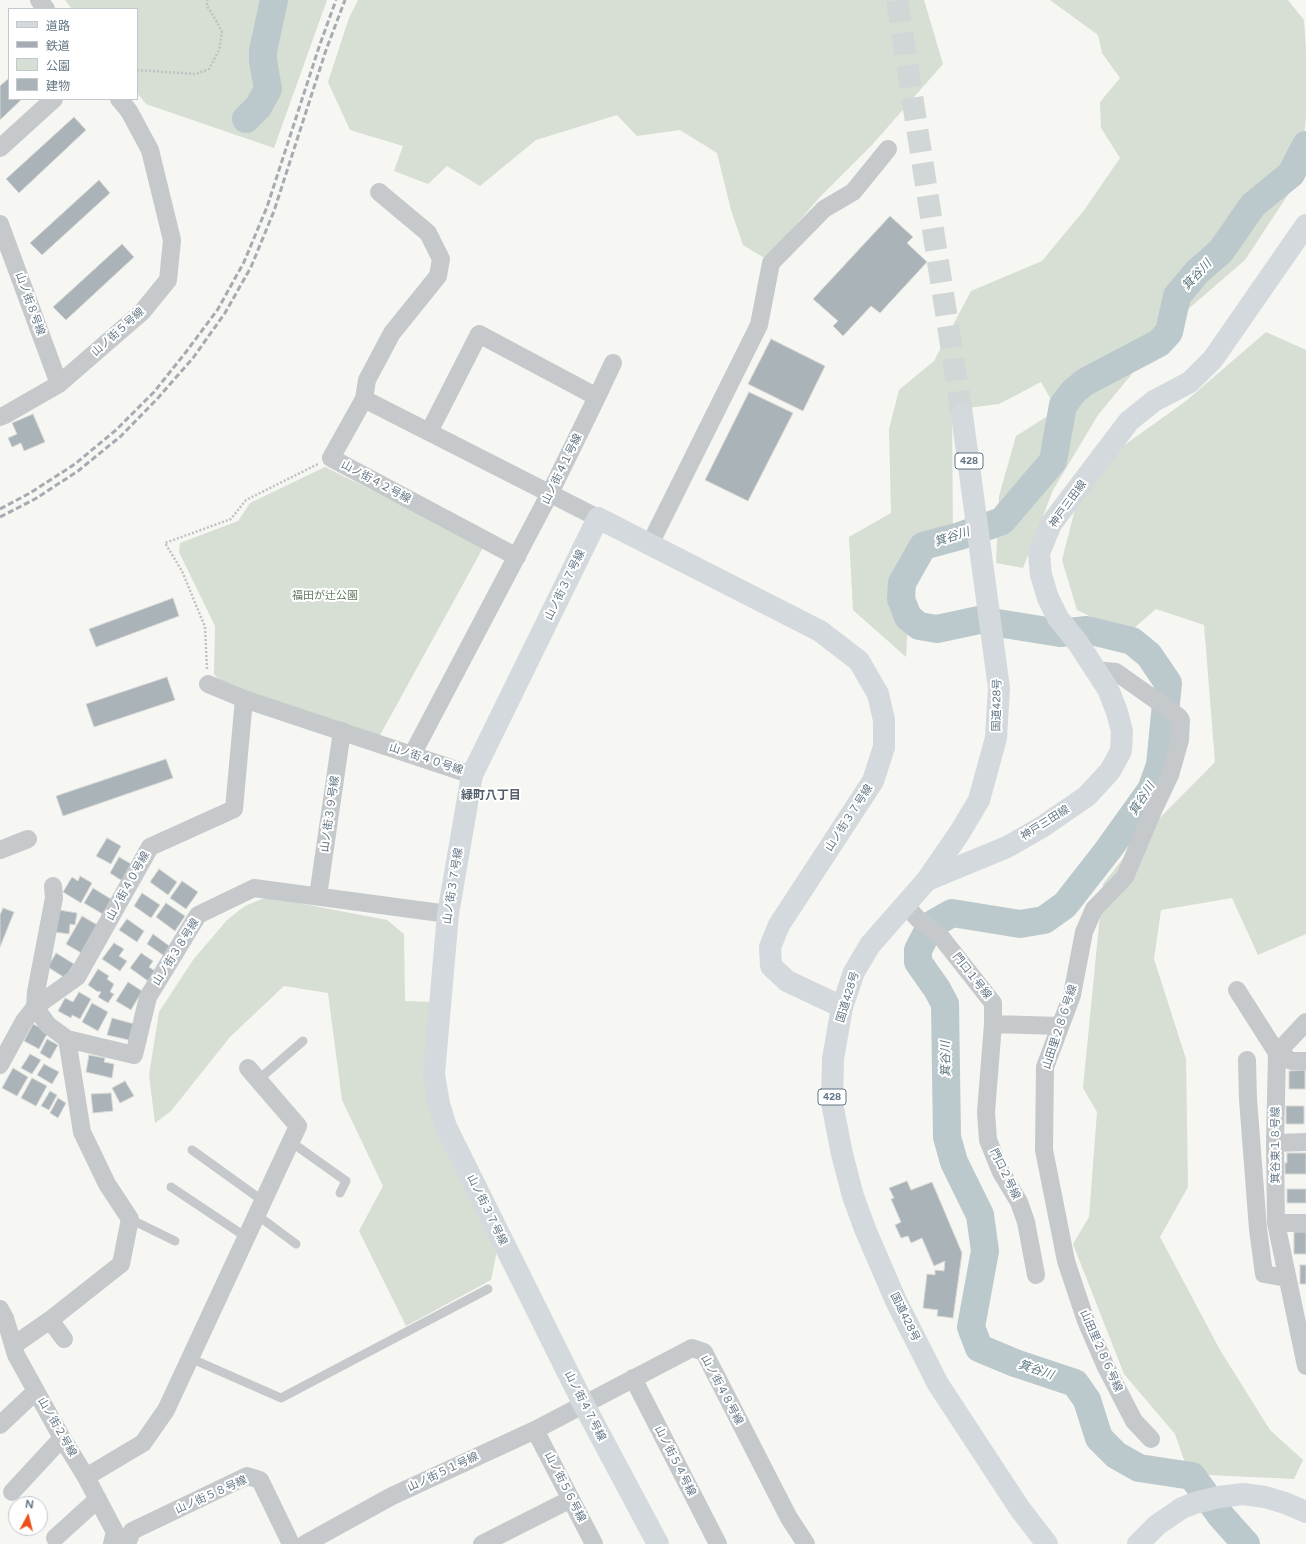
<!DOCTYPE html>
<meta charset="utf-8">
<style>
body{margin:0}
#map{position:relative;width:1306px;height:1544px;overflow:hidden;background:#f6f6f2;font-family:Figtree,"Noto Sans JP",sans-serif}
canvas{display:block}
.legend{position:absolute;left:8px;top:8px;width:130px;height:92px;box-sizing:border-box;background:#fff;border:1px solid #c1c8ce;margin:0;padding:5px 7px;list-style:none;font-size:12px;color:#637685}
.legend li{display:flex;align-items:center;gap:8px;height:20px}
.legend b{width:20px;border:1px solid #c1c8ce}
.north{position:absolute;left:8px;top:1496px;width:40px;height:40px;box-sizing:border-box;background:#fff;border:1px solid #c1c8ce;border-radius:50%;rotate:7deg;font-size:11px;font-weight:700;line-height:16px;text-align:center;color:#637685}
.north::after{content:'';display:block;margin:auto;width:14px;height:18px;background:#ec501c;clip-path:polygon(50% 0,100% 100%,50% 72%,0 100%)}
</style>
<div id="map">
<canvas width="1306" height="1544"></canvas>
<ul class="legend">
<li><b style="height:5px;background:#d4d9dd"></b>道路</li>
<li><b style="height:5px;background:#a5abb1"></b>鉄道</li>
<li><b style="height:11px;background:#d7ded3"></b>公園</li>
<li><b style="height:11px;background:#aab3b8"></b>建物</li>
</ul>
<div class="north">N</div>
</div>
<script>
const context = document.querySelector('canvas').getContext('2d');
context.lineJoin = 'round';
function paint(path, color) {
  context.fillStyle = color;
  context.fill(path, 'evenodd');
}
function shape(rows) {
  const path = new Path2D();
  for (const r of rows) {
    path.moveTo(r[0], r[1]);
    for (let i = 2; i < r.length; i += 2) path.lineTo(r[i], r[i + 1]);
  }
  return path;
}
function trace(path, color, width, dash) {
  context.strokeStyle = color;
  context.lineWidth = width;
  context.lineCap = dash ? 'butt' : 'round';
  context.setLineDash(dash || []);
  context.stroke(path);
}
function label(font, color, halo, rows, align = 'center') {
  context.font = font + ' Figtree,"Noto Sans JP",sans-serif';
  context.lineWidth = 4;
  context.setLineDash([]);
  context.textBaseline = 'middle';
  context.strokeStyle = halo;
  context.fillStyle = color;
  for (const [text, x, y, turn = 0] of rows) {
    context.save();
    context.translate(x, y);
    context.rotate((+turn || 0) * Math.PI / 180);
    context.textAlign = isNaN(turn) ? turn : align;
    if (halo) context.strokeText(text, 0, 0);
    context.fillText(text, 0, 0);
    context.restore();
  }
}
const green = shape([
 [65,0,327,0,274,148,146,104,137,93,137,9,72,9],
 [358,0,924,0,943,64,872,145,820,197,766,259,743,245,731,210,717,153,680,130,637,136,617,115,536,140,480,186,447,166,428,184,394,171,403,146,350,130,328,82,349,18],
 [1050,0,1288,0,1304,20,1306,50,1306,118,1299,178,1245,260,1179,317,1098,415,1053,490,1023,568,996,563,999,496,1016,436,1057,410,1041,382,999,404,952,410,953,543,912,551,906,657,853,610,849,537,891,513,889,429,899,390,934,361,971,291,1042,261,1085,209,1120,158,1101,128,1100,102,1120,78,1102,53,1098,35],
 [1266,332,1306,350,1306,934,1258,955,1232,898,1161,910,1154,959,1186,1059,1188,1187,1160,1237,1220,1350,1270,1430,1303,1460,1294,1479,1189,1474,1175,1434,1124,1374,1073,1244,1089,1217,1097,1112,1083,1088,1103,884,1136,842,1215,762,1204,625,1156,609,1127,634,1077,610,1062,560,1084,474,1186,401],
 [325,467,484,546,379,737,222,683,214,674,215,626,179,552,180,543,238,521,250,503],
 [267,897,387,920,404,934,405,1001,432,1002,431,1085,498,1246,491,1280,406,1326,359,1231,383,1186,342,1100,328,993,284,986,230,1037,171,1111,155,1123,149,1075,159,1012,193,960,227,920,245,906]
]);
const river = shape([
 [246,119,258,107,268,89,263,61,263,51,274,0],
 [1246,1544,1221,1516,1192,1476,1139,1468,1116,1455,1099,1438,1087,1400,1075,1383,1015,1363,979,1348,971,1327,985,1251,980,1215,954,1162,947,1137,945,1004,937,989,918,962,918,950,931,925,952,913,1020,924,1044,920,1065,905,1108,850,1151,790,1160,765,1168,683,1149,655,1132,641,1087,630,1060,633,979,620,937,629,919,626,908,617,901,599,902,583,923,546,960,536,1002,521,1053,461,1063,405,1074,391,1085,382,1159,343,1169,332,1177,296,1197,272,1221,251,1253,205,1291,174,1306,145]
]);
const building = shape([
 [9,78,9,99,22,99,0,120,0,86,9,78],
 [74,117,86,130,19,193,6,179,74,117],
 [99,180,110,193,42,255,30,243,99,180],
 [890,216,913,237,907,243,927,262,880,313,871,306,843,336,833,326,838,321,813,299,890,216],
 [122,244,134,257,66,320,53,307,122,244],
 [771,339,825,366,803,411,748,384,771,339],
 [749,392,793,413,748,501,705,480,749,392],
 [33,414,45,442,24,451,21,443,12,447,8,438,17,434,12,423,33,414],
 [173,598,179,616,96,647,89,629,173,598],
 [167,677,175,700,94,727,86,704,167,677],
 [166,759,173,778,63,816,56,796,166,759],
 [107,838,121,846,111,864,96,856,107,838],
 [119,857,133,865,124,882,110,873,119,857],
 [159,869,177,882,168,895,150,882,159,869],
 [80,876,92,883,81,903,63,892,72,877,78,881,80,876],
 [182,881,198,892,186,909,170,898,182,881],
 [93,888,114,901,106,916,84,903,93,888],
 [142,893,160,905,151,918,134,906,142,893],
 [166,903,185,916,175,931,156,917,166,903],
 [3,908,14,912,0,947,0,915,3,908],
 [59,910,77,913,75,925,70,924,69,934,55,932,59,910],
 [82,916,99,926,83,954,66,944,82,916],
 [127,919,144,931,137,942,119,930,127,919],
 [153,934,172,948,166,957,147,944,153,934],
 [114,943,124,949,119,956,127,961,120,971,102,959,114,943],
 [56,953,74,964,65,978,48,967,56,953],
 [141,953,153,961,149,967,155,971,148,981,130,968,141,953],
 [98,969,109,976,107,979,114,984,110,992,114,994,108,1003,98,997,101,992,99,991,98,992,88,985,98,969],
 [128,982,142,991,131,1010,116,1001,128,982],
 [79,992,91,999,80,1019,72,1015,71,1018,58,1011,65,998,73,1002,79,992],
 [92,1003,108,1012,98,1031,82,1022,92,1003],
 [112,1018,134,1024,129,1040,107,1035,112,1018],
 [33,1024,48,1032,39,1049,24,1041,33,1024],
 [47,1039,58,1045,50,1059,40,1053,47,1039],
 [30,1054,41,1060,32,1074,21,1068,30,1054],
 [89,1055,105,1058,104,1062,114,1064,112,1078,86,1072,89,1055],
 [44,1064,59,1072,52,1084,37,1075,44,1064],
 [13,1068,28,1077,17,1096,2,1088,13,1068],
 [1305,1070,1305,1089,1289,1089,1289,1071,1305,1070],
 [32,1078,47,1086,36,1106,21,1098,32,1078],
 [125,1081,134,1096,120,1103,112,1088,125,1081],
 [50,1091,57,1095,49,1110,41,1106,50,1091],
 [111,1093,113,1111,93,1113,91,1094,111,1093],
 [58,1098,66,1103,58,1118,50,1113,58,1098],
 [1286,1106,1304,1106,1304,1124,1286,1124,1286,1106],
 [1287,1153,1306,1153,1306,1174,1285,1174,1285,1163,1287,1163,1287,1153],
 [907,1181,911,1190,932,1182,962,1253,953,1318,937,1316,938,1310,923,1308,927,1274,935,1275,935,1270,944,1271,945,1261,934,1266,922,1238,911,1243,908,1236,901,1238,895,1225,901,1222,891,1199,894,1198,889,1188,907,1181],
 [1287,1189,1306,1189,1306,1203,1287,1203,1287,1189],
 [1294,1232,1306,1232,1306,1254,1294,1254,1294,1232],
 [1300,1265,1306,1265,1306,1284,1300,1284,1300,1265]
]);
const highwayTunnel = shape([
 [897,0,962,415]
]);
const path = shape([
 [137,70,196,74,209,69,219,50,222,32,217,22,207,6,207,0],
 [207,669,205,627,182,571,165,543,231,519,246,500,318,464]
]);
const lane = shape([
 [258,1080,303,1041],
 [291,1142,346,1181,340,1193],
 [192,1150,263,1201],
 [171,1187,246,1237],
 [257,1215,296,1244],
 [130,1219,175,1241],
 [190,1358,281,1398,488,1289]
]);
const street = shape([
 [39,0,46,9],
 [0,148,54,99],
 [0,224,59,384],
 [597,397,613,363],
 [364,399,367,380,392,333,438,276,441,259,428,233,379,192],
 [0,417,5,415,59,384,142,312,168,280,172,240,150,150,129,111,119,99],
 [650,544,759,325,771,263,824,209,853,192,888,149],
 [517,557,331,458,364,399,598,518],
 [1095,670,1116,672,1178,716,1181,720,1180,740,1170,775,1152,813,1125,877,1094,909,1084,932,1072,995,1045,1067,1044,1150,1066,1261,1086,1321,1105,1365,1134,1421,1151,1439],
 [208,684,244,699,472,775],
 [412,755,550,493,597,397,479,334,429,432],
 [0,850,28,839],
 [53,886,54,898,36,992,35,1007,48,1025,67,1039,134,1055,148,997,198,915,254,888,448,914],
 [318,896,342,731],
 [905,905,918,919,941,937,993,1003,993,1024,1060,1026],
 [1237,990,1277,1053,1292,1061,1306,1061],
 [1306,1022,1277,1053,1275,1143,1276,1223,1306,1366],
 [993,1024,986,1112,988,1140,1001,1172,1019,1202,1026,1222,1036,1275],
 [1247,1060,1248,1099,1258,1229,1264,1274,1287,1278],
 [0,1065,24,1021,35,1007,77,977,150,847,234,809,244,699],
 [1275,1143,1306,1142],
 [1276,1223,1306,1223],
 [0,1309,5,1318,16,1355,62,1438,86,1477,115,1532,112,1544],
 [50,1320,64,1339],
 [14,1345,50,1320,121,1264,130,1219,107,1184,82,1132,67,1039],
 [633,1378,718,1544],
 [0,1425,36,1391],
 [535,1430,594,1544],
 [86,1477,143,1443,166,1410,298,1126,248,1068],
 [12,1492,62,1438],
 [55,1538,98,1499],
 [127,1544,132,1531,247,1476,260,1480,291,1544],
 [305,1544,392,1496,535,1430,692,1348,704,1352,789,1518,806,1544],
 [482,1544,571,1499]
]);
const secondary = shape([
 [927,880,1007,847,1042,827,1087,796,1110,771,1121,751,1122,731,1117,712,1108,689,1078,643,1058,618,1048,598,1041,575,1039,553,1051,524,1129,421,1154,401,1190,382,1213,359,1306,225],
 [658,1544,584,1405,446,1127,439,1104,434,1074,448,914,472,775,598,518,820,631,859,661,878,694,884,720,884,747,873,781,779,925,770,947,771,966,787,981,842,1007],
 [1138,1544,1157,1525,1182,1508,1195,1503,1219,1497,1243,1494,1265,1497,1285,1503,1306,1512]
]);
const highway = shape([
 [962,415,999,688,996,738,979,800,960,832,927,880,870,945,854,972,842,1007,833,1059,832,1103,842,1154,853,1196,865,1229,896,1301,938,1384,1020,1509,1047,1544]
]);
const rail = shape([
 [0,509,30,493,75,464,116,430,154,392,186,352,218,309,244,262,267,207,319,47,336,0],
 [0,517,35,499,78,471,121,436,158,398,193,358,225,313,251,267,274,211,326,50,345,0]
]);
const shields = [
 [969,461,28],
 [832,1097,28]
];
const shieldNames = [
 ["428",969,461],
 ["428",832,1097]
];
const streetNames = [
 ["山ノ街８号線",30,304,70],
 ["山ノ街５号線",118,332,-42],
 ["山ノ街４１号線",562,469,-64],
 ["山ノ街４２号線",376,482,28],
 ["神戸三田線",1068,504,-54],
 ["山ノ街３７号線",565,585,-64],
 ["国道428号",997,705,-89],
 ["山ノ街４０号線",426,759,18],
 ["山ノ街３９号線",330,814,-82],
 ["山ノ街３７号線",849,818,-57],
 ["神戸三田線",1045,823,-32],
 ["山ノ街４０号線",128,886,-61],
 ["山ノ街３７号線",453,886,-81],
 ["山ノ街３８号線",176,952,-58],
 ["門口１号線",972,976,52],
 ["国道428号",848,997,-73],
 ["山田里２８６号線",1060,1027,-72],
 ["箕谷東１８号線",1276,1145,-90],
 ["門口２号線",1005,1174,64],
 ["山ノ街３７号線",487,1210,64],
 ["国道428号",905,1317,64],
 ["山田里２８６号線",1101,1351,66],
 ["山ノ街４８号線",722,1390,62],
 ["山ノ街４７号線",585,1406,63],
 ["山ノ街２号線",57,1427,60],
 ["山ノ街５４号線",675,1461,63],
 ["山ノ街５１号線",443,1472,-25],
 ["山ノ街５６号線",565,1487,63],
 ["山ノ街５８号線",211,1495,-24]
];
const parkNames = [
 ["福田が辻公園",325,596]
];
const waterNames = [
 ["箕谷川",1197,275,-47],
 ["箕谷川",952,537,-18],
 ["箕谷川",1142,799,-57],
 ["箕谷川",946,1059,-91],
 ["箕谷川",1036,1370,19]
];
const neighbourhoodNames = [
 ["緑町八丁目",491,795]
];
paint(green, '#d7ded3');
trace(river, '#bbc8cc', 28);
paint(building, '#aab3b8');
trace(building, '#d8d8d5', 1);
trace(highwayTunnel, '#d1d6d7', 22, [22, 11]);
trace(path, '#bfc1c3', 2.5, [2, 2]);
trace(lane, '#c5c9cc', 9);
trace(street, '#c5c9cc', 18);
trace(secondary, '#d4d9dd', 22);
trace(highway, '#d4d9dd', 22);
trace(rail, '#a5abb1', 3, [6, 3]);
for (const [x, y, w] of shields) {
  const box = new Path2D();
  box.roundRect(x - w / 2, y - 8, w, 16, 3);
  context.fillStyle = '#fff';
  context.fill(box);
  trace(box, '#637685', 1);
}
label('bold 10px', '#637685', null, shieldNames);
label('11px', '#637685', '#fff', streetNames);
label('11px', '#677c63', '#fff', parkNames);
label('italic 12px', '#5f7882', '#fff', waterNames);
label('bold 12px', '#525f6a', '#fff', neighbourhoodNames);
</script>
